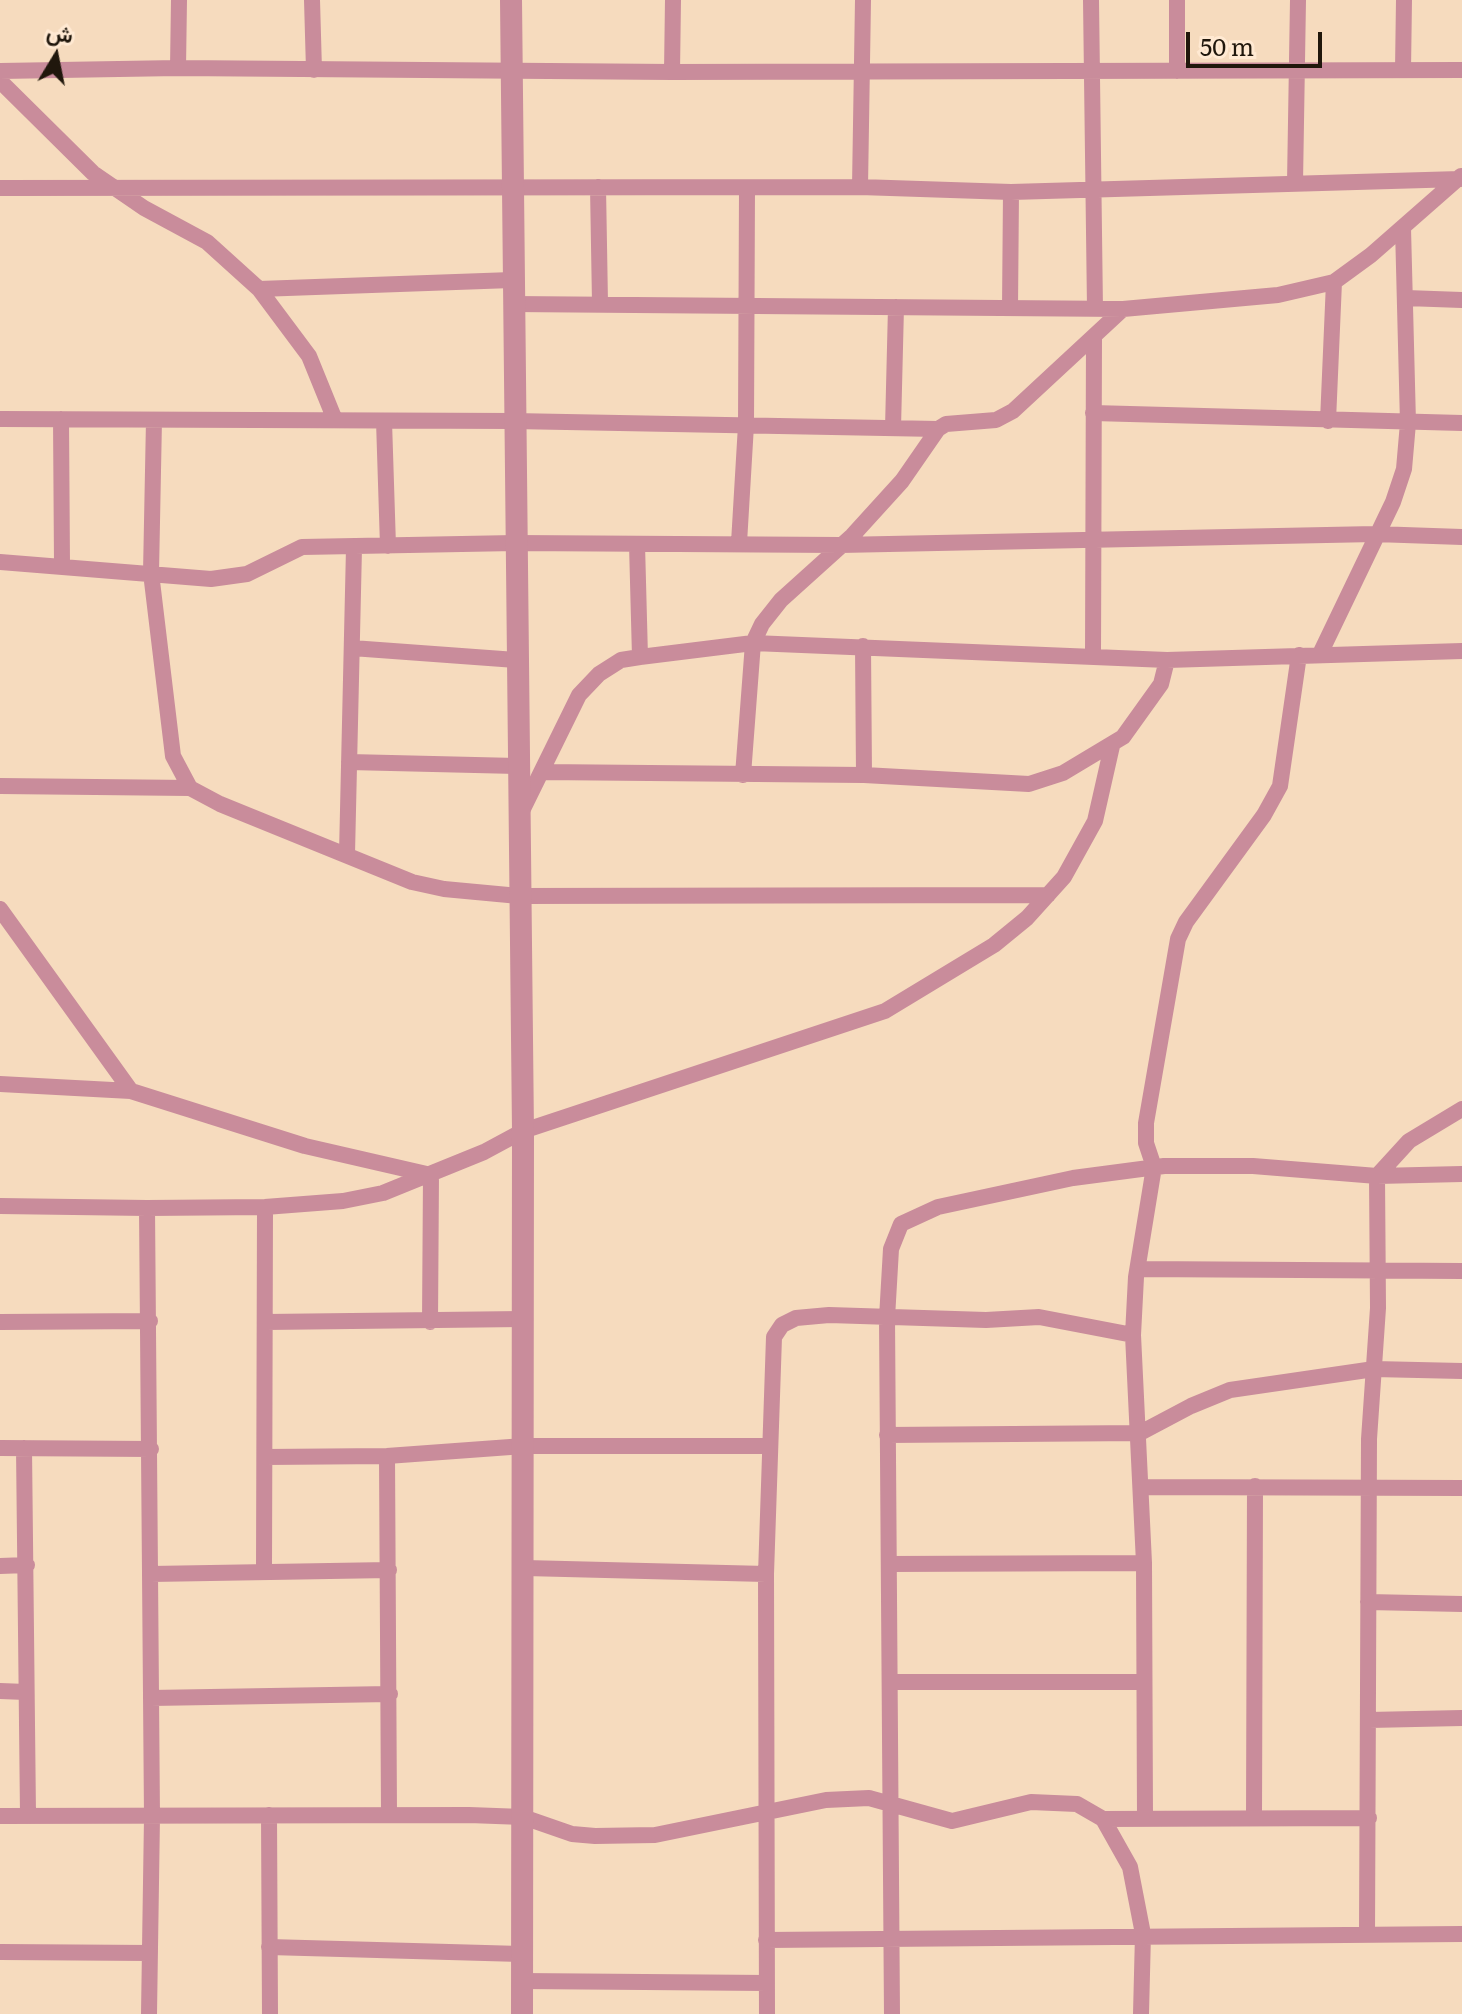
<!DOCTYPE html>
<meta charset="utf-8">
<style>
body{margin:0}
#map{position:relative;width:1462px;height:2014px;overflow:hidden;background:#f6dbbe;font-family:Literata,Vazirmatn,serif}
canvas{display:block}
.north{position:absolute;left:16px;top:16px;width:80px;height:80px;-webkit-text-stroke:6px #ffe9d2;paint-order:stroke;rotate:10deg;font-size:22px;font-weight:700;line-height:32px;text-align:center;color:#20170c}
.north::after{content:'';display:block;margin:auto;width:28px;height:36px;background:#20170c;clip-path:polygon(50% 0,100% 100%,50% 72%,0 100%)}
.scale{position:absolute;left:1186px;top:32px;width:136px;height:36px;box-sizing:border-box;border:4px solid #20170c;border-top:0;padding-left:10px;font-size:24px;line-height:28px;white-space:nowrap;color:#20170c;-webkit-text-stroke:6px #ffe9d2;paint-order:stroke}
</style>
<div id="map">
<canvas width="1462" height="2014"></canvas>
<div class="north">ش</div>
<div class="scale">50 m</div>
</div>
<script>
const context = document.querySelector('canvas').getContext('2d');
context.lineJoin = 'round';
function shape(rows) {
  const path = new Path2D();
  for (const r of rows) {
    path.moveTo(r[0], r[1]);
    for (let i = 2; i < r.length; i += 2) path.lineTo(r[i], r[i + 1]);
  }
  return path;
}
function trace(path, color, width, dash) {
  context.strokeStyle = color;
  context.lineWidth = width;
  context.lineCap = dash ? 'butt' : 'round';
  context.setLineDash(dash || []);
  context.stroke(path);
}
const minor = shape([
 [312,0,314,70],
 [1091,0,1095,309],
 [178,68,179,0],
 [1403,70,1404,0],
 [0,71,178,68,672,72,1462,70],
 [1177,71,1177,0],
 [672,72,673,0],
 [0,81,93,173,144,208,207,242,259,289,309,356,335,420],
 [1295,183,1298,0],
 [598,187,600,303],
 [860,187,863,0],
 [0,188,860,187,1011,192,1460,179],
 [259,289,512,280],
 [1406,298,1462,300],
 [512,304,1123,309,1278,295,1334,282,1371,255,1461,176],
 [1010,308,1011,192],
 [1093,413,1462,423],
 [0,419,513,421,938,429,946,424,996,420,1013,411,1123,309],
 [61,419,62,564],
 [154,420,151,573,173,756,190,788],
 [384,421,388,546],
 [1328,421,1334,282],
 [893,428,896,307],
 [739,543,746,425,747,189],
 [637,544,640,657],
 [0,562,211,579,247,574,302,547,515,543,840,545,1375,534,1462,537],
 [863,646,864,775],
 [352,648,516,660],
 [1320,654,1393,502,1404,469,1408,423,1403,228],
 [1093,655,1094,338],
 [349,762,517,766],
 [542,772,864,775,1029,784,1063,773,1123,737,1161,684,1167,660],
 [743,775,753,643,762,624,781,600,852,536,902,481,938,429],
 [0,786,190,788,220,804,412,882,444,889,519,896,1048,895],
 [520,815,579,695,599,674,621,660,640,657,753,643,1167,660,1462,651],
 [347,854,354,548],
 [0,909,131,1091],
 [0,1084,131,1091,305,1146,431,1175,430,1322],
 [0,1206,147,1208,152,1817,149,2014],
 [147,1208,265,1207,343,1201,383,1193,484,1152,523,1131,885,1011,994,945,1027,918,1064,877,1095,821,1112,746],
 [1138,1269,1462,1271],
 [0,1322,150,1321],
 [266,1322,522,1319],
 [887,1435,1140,1433,1191,1406,1230,1390,1374,1369,1462,1371],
 [0,1448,151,1449],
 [24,1448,28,1815],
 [387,1456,389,1814],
 [265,1457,387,1456,524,1446,770,1446],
 [1141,1487,1462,1488],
 [889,1564,1144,1563],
 [0,1566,27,1565],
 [525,1568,766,1574],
 [264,1570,265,1207],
 [151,1574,389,1570],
 [1368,1602,1462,1604],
 [890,1682,1144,1682],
 [0,1691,26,1692],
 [151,1698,390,1694],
 [1369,1720,1462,1718],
 [269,1815,270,2014],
 [0,1816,469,1815,523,1817,572,1834,595,1836,655,1835,826,1800,869,1798,952,1821,1031,1802,1077,1804,1103,1819,1130,1867,1143,1934,1141,2014],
 [1254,1817,1255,1486],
 [1103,1819,1369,1818],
 [1145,1819,1144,1563,1133,1335,1136,1277,1154,1167,1146,1143,1146,1123,1178,939,1186,922,1264,815,1280,786,1299,655],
 [1367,1934,1369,1439,1378,1308,1377,1176,1409,1141,1462,1109],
 [766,1940,1462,1934],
 [269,1947,521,1954],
 [0,1952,150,1953],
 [521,1981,767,1983],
 [767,2014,766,1574,774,1337,782,1325,796,1318,829,1315,986,1320,1039,1317,1133,1335],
 [892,2014,887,1318,891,1249,901,1224,938,1207,1073,1178,1164,1166,1253,1166,1377,1176,1462,1174]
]);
const tertiary = shape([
 [511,0,523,1131,522,2014]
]);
trace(minor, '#c98c9b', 16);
trace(tertiary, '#c98c9b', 22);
</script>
